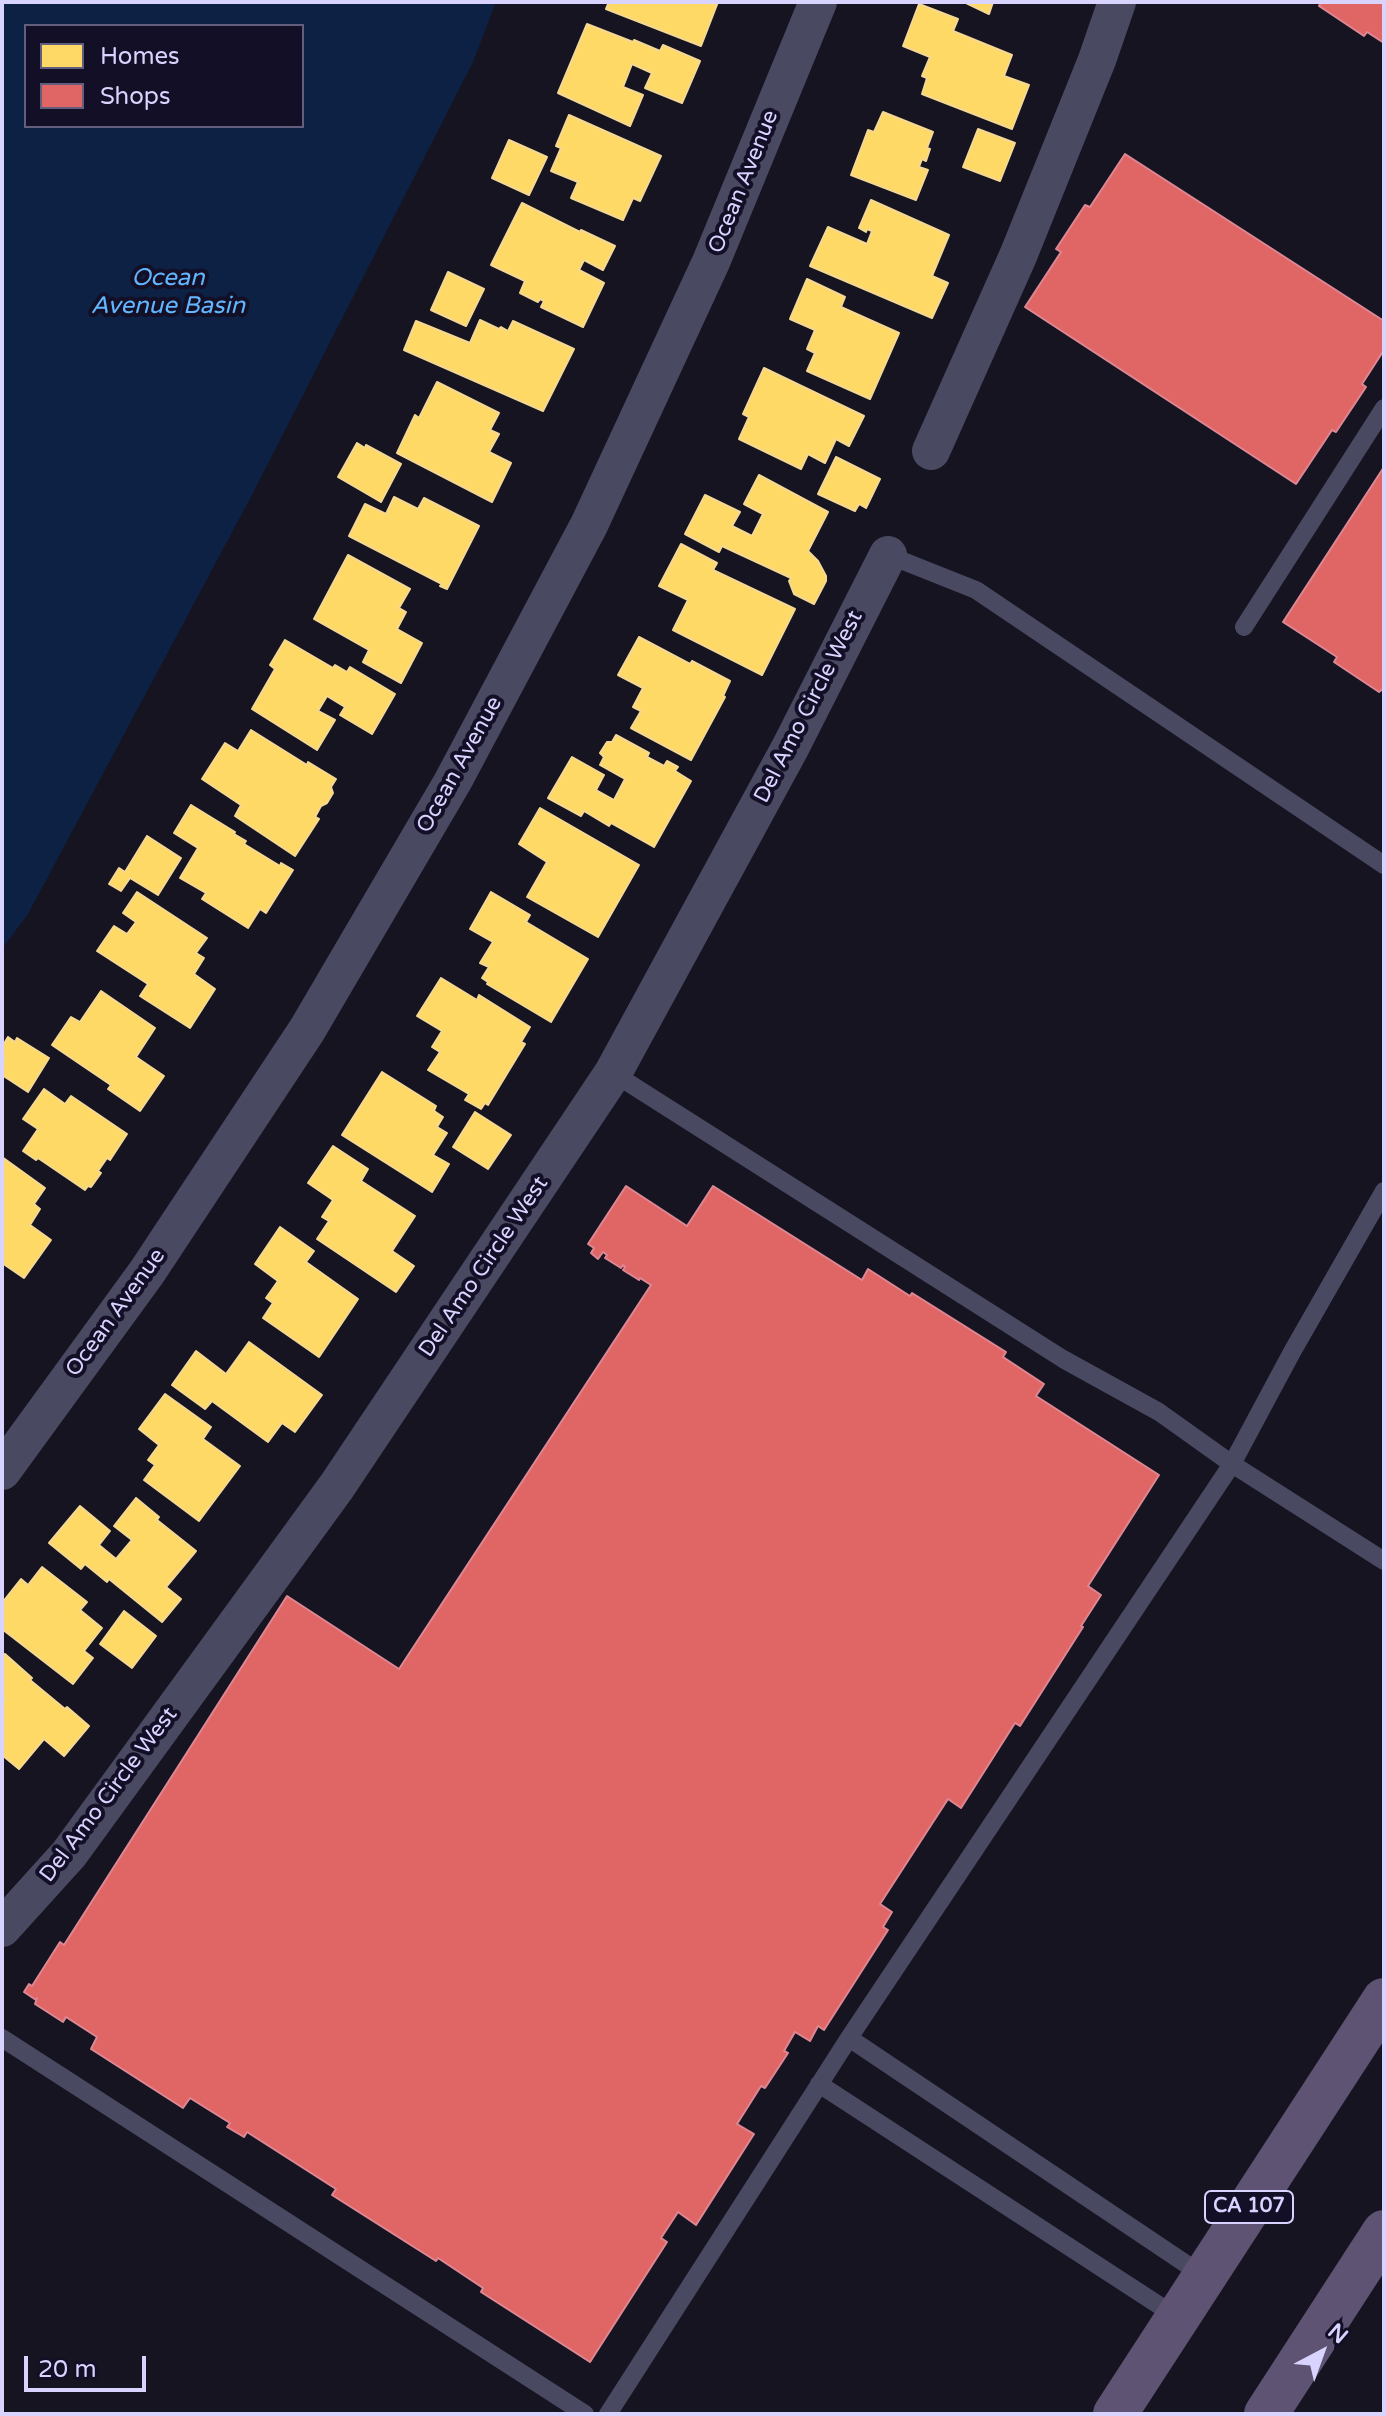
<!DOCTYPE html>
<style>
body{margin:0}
#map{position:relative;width:1386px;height:2416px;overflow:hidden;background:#161421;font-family:"Varela Round",sans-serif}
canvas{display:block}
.frame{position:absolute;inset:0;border:4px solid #d9d4ff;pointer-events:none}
.legend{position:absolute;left:24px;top:24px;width:280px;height:104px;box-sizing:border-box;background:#130f26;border:2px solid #625e7d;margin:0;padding:10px 14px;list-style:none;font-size:24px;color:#d9d4ff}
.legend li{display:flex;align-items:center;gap:16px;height:40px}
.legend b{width:40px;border:2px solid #625e7d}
.north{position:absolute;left:1282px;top:2312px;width:80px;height:80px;-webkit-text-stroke:6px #130f26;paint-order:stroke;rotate:41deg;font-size:22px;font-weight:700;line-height:32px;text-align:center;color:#d9d4ff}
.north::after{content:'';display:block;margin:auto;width:28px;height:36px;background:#d9d4ff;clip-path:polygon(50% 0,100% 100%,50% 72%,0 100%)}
.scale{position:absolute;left:24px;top:2356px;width:122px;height:36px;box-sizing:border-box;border:4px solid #d9d4ff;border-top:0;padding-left:10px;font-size:24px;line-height:28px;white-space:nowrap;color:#d9d4ff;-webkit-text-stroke:6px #130f26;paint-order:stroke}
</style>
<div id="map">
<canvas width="1386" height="2416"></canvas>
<div class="frame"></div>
<ul class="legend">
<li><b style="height:22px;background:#ffd966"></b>Homes</li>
<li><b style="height:22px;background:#e06666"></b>Shops</li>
</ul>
<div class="north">N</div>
<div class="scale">20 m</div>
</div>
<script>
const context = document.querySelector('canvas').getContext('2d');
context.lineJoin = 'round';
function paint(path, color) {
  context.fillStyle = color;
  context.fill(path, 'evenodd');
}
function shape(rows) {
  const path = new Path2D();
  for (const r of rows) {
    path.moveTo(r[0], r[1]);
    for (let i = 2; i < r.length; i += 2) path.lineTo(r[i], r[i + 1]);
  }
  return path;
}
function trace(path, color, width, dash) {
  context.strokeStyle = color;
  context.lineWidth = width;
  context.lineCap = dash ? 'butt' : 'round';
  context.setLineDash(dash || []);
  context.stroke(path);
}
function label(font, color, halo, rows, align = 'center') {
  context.font = font + ' "Varela Round",sans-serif';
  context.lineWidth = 8;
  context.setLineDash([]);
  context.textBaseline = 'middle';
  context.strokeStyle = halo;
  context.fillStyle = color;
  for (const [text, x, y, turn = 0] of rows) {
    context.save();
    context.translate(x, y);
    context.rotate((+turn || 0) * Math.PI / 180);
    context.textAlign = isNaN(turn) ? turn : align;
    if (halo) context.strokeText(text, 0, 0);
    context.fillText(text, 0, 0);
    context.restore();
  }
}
const water = shape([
 [2,2,496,2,473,62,253,493,28,914,2,949],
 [26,26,302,26,302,126,26,126]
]);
const homes = shape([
 [609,2,718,2,701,46,606,9,609,2],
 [964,2,993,2,989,14,964,2],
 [919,4,958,19,953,31,1012,55,1004,76,1029,85,1012,129,922,94,927,78,922,76,930,57,903,46,919,4],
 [587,24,633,42,634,40,660,51,663,45,700,61,682,103,645,88,652,73,632,64,623,87,643,95,630,126,558,93,587,24],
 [883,112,933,132,927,148,930,149,926,161,922,159,919,167,928,170,916,200,851,175,868,130,874,132,883,112],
 [569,115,661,156,640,201,633,198,623,220,571,198,578,182,551,171,561,148,556,146,569,115],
 [978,129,1015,143,1000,181,963,167,978,129],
 [509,140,547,157,529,195,492,178,509,140],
 [871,200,949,235,932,276,948,283,932,318,810,266,828,227,867,244,872,231,867,229,866,232,859,228,871,200],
 [522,203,580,232,581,230,615,246,603,270,584,260,579,270,604,283,583,327,541,307,544,301,540,299,538,302,520,293,525,281,491,265,522,203],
 [448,272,484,289,466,326,431,310,448,272],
 [807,279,845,297,841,307,899,333,870,399,807,371,815,353,807,349,815,330,790,319,807,279],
 [480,320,499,329,501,327,508,331,513,321,574,349,543,411,404,350,416,321,470,343,480,320],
 [764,368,864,416,849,446,836,439,825,463,808,454,801,469,739,439,749,417,743,414,764,368],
 [437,382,499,413,490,430,499,434,489,452,511,463,492,502,397,453,415,415,419,418,437,382],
 [357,443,365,448,366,445,401,464,381,502,338,477,357,443],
 [836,457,880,479,866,508,859,504,855,511,818,494,836,457],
 [759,475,828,512,808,551,818,561,826,576,826,581,814,604,794,594,789,581,791,578,722,546,719,552,685,534,705,495,740,512,732,526,752,536,763,514,744,504,759,475],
 [394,497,418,509,424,498,479,526,447,589,440,586,442,584,349,536,365,504,386,514,394,497],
 [681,544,717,563,713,570,795,609,762,675,673,630,688,600,659,586,681,544],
 [348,555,410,589,399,608,406,612,397,629,422,643,401,683,363,662,369,650,314,619,348,555],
 [639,637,690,664,692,661,730,681,723,696,725,697,691,760,631,728,641,711,633,707,643,688,618,675,639,637],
 [285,640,333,668,335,665,347,672,350,667,395,694,372,734,340,715,345,707,327,696,318,711,335,720,317,750,252,709,275,669,270,665,285,640],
 [251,730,307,765,308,762,336,779,331,787,333,793,327,803,321,806,315,817,319,819,295,856,235,816,241,805,202,779,225,743,238,751,251,730],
 [616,735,649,753,647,757,664,766,667,761,678,767,675,771,691,781,654,847,611,823,609,826,584,811,581,816,548,798,572,757,604,775,596,790,614,800,625,779,600,765,604,757,600,753,607,742,612,742,616,735],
 [191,805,235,832,234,834,246,841,244,844,280,866,281,863,293,870,266,913,260,909,248,928,202,899,206,893,180,878,198,848,174,833,191,805],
 [540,808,639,865,598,937,527,897,547,862,519,844,540,808],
 [147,836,181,858,158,895,130,878,121,891,109,884,119,868,125,872,147,836],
 [137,892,207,938,196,953,204,958,194,974,215,989,190,1028,140,996,148,984,97,951,114,926,127,934,136,922,123,913,137,892],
 [491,892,530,915,526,922,588,959,551,1022,487,984,488,982,482,978,489,967,480,963,493,942,470,929,491,892],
 [441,978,477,1000,479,995,530,1027,521,1042,525,1044,488,1105,485,1103,481,1109,465,1100,469,1094,428,1070,440,1052,432,1047,442,1031,417,1016,441,978],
 [101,991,155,1028,136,1057,164,1076,140,1111,108,1089,111,1085,52,1045,71,1017,80,1022,101,991],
 [8,1037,15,1042,17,1038,49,1058,28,1092,2,1075,2,1061,5,1057,2,1055,2,1047,8,1037],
 [382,1072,436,1106,434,1111,443,1117,437,1127,447,1133,433,1155,449,1164,432,1192,342,1135,382,1072],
 [44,1089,65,1104,71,1096,127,1134,110,1160,107,1158,98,1171,101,1173,91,1187,88,1186,85,1190,38,1158,36,1160,23,1151,38,1129,23,1119,44,1089],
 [475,1112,511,1135,488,1169,453,1147,475,1112],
 [333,1146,368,1169,361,1181,415,1216,392,1251,414,1266,396,1292,317,1239,329,1221,322,1217,333,1200,308,1183,333,1146],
 [2,1157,45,1188,34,1204,40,1209,30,1225,51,1240,24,1278,2,1263,2,1157],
 [280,1227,314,1251,306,1262,358,1299,319,1357,263,1318,273,1303,266,1298,278,1281,255,1264,280,1227],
 [249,1342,322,1395,295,1432,282,1423,268,1442,212,1401,205,1409,172,1385,196,1351,226,1374,249,1342],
 [165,1394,211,1427,203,1439,240,1466,199,1521,144,1480,155,1465,148,1460,159,1445,139,1429,165,1394],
 [136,1498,159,1517,157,1520,196,1551,166,1587,181,1599,162,1622,109,1579,107,1582,85,1564,81,1569,49,1543,80,1506,110,1531,99,1545,116,1559,132,1540,114,1526,136,1498],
 [42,1567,87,1602,80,1610,102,1628,84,1651,93,1658,73,1684,2,1629,2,1603,21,1579,28,1585,42,1567],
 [124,1611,156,1636,132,1668,100,1644,124,1611],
 [5,1654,32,1678,30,1680,65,1709,67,1707,89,1726,64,1756,44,1739,19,1769,2,1755,2,1702,5,1699,2,1696,2,1658,5,1654]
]);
const shops = shape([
 [1321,2,1384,2,1384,43,1367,32,1364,36,1319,6,1321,2],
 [1125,154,1384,321,1384,350,1362,384,1366,387,1336,432,1332,430,1296,484,1025,307,1061,252,1056,249,1085,205,1090,207,1125,154],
 [1384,467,1384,688,1379,692,1334,662,1337,657,1283,622,1384,467],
 [626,1186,687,1226,713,1186,862,1280,868,1269,910,1296,912,1293,1006,1352,1003,1357,1044,1384,1036,1396,1159,1475,1088,1586,1101,1595,1081,1626,1083,1627,1020,1726,1015,1723,961,1808,948,1799,880,1904,892,1912,883,1927,888,1930,824,2030,818,2026,810,2041,795,2032,784,2051,788,2053,765,2088,761,2086,737,2124,754,2134,696,2225,678,2212,661,2238,667,2242,590,2362,481,2292,483,2288,438,2258,436,2261,332,2195,336,2189,247,2132,244,2137,227,2127,230,2123,190,2098,183,2108,91,2049,97,2037,66,2017,63,2022,35,2004,37,1998,36,2000,24,1992,29,1984,32,1986,60,1942,64,1945,287,1596,399,1669,651,1285,640,1278,639,1280,623,1270,625,1267,623,1265,621,1268,605,1258,607,1255,603,1252,598,1259,591,1253,594,1248,588,1244,626,1186]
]);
const service = shape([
 [888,555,976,590,1384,865],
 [1244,627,1384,408],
 [613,1073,1063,1359,1159,1412,1232,1464,1384,1561],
 [2,2038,585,2414],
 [849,2038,1204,2276],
 [819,2084,1177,2317],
 [608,2414,849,2038,1232,1464,1292,1352,1384,1191]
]);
const minor = shape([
 [931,451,1018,256,1097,60,1117,2],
 [2,1471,147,1272,307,1030,453,781,589,525,711,262,818,2],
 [2,1928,69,1854,337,1486,613,1073,790,748,888,555]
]);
const primary = shape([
 [1115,2414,1384,2000],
 [1266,2414,1384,2232]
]);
const shields = [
 [1249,2207,88]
];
const shieldNames = [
 ["CA 107",1249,2207]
];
const streetNames = [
 ["Ocean Avenue",744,182,-68],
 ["Del Amo Circle West",809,707,-63],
 ["Ocean Avenue",460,765,-61],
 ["Del Amo Circle West",484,1267,-56],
 ["Ocean Avenue",116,1313,-54],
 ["Del Amo Circle West",109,1795,-53]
];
const waterNames = [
 ["Ocean",168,279],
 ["Avenue Basin",168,307]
];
paint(water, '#0d2144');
paint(homes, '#ffd966');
trace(homes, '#f4d894', 2);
paint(shops, '#e06666');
trace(shops, '#de8794', 2);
trace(service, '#4a4962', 18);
trace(minor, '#4a4962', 38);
trace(primary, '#5e5373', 44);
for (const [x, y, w] of shields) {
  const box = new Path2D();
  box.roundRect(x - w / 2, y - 16, w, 32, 6);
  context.fillStyle = '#130f26';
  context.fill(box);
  trace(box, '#d9d4ff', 2);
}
label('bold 20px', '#d9d4ff', null, shieldNames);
label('22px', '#d9d4ff', '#130f26', streetNames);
label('italic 24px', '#62b6ff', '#130f26', waterNames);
</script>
